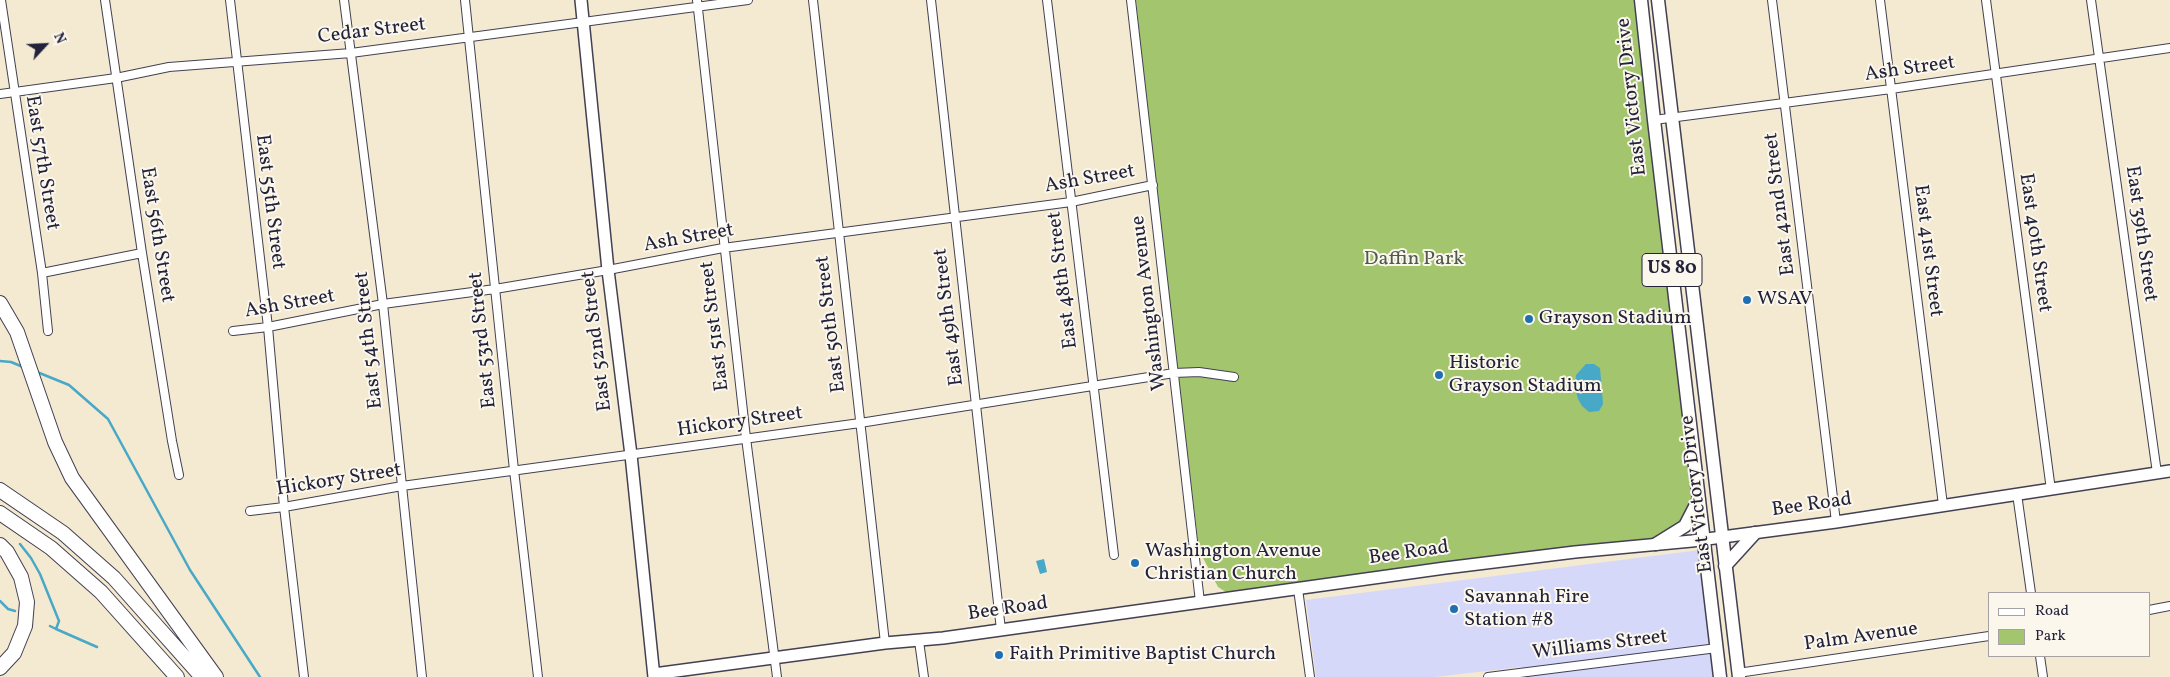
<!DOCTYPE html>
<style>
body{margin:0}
#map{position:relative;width:2170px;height:677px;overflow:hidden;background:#f4e9d1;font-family:Vollkorn,serif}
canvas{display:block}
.legend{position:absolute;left:1988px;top:592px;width:162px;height:65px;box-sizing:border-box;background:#fbf7ec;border:1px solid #a4a2a5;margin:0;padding:6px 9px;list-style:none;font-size:15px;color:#22223b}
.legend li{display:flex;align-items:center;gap:10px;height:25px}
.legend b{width:25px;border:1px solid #a4a2a5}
.north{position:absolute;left:20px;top:20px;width:50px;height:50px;-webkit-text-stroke:4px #fbf7ec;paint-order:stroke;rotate:65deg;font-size:14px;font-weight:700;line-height:20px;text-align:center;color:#22223b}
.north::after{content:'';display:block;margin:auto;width:18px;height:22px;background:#22223b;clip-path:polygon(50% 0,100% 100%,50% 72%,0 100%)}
</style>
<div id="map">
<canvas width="2170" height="677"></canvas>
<ul class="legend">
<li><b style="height:6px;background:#fff"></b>Road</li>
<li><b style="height:14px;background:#a2c56e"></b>Park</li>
</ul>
<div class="north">N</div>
</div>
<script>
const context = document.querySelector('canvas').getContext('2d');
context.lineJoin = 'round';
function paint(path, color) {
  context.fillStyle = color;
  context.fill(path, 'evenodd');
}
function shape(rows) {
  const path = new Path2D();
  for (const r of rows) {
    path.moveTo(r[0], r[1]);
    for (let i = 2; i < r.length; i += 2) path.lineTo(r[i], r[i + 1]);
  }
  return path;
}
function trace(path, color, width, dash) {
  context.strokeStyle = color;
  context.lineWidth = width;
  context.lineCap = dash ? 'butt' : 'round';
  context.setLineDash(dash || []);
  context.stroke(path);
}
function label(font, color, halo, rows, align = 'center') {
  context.font = font + ' Vollkorn,serif';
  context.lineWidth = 4;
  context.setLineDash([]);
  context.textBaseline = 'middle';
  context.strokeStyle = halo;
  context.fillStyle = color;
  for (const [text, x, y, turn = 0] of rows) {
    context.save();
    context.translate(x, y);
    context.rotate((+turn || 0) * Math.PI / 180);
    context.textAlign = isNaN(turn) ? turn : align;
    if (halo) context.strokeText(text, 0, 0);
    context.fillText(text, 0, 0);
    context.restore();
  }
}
const built = shape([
 [1700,550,1714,677,1522,677,1521,667,1435,677,1316,677,1306,600]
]);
const green = shape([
 [1136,0,1635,0,1692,498,1690,513,1670,534,1638,543,1274,587,1226,592,1218,587,1199,550,1155,183]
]);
const water = shape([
 [1586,364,1594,364,1600,368,1603,404,1599,411,1589,412,1582,406,1578,399,1575,388,1576,375],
 [1044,559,1047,572,1040,574,1036,561]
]);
const stream = shape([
 [0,361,11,362,23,367],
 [37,372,69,385,108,419,190,570,260,677],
 [20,544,31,558,40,574,59,621,56,629,50,626],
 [0,601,8,609,15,611],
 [56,629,97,647]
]);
const minor = shape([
 [1,0,42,273,48,331],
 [105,0,142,253,172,441,179,475],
 [230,0,268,327,284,507,304,677],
 [344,0,383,304,422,677],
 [465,0,514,470,538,677],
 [697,0,746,438,777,677],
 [813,0,885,643],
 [931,0,1001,630],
 [1047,0,1114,555],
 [1131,0,1200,602],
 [1772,0,1836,522],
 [1880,0,1943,505],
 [1986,0,2051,490],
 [2091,0,2157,473],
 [0,94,116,78,169,67,351,53,748,0],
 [1654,120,1891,89,2170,48],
 [42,273,142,253],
 [233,331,268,327,383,304,495,289,608,270,723,248,1071,202,1153,185],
 [2017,494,2031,593],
 [250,511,284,507,402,486,860,423,1174,373,1199,372,1234,377],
 [1298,589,1310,677],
 [2149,610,2170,606],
 [919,641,924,677],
 [2040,656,2043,677],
 [1738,673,1989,636],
 [1488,677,1717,648]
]);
const secondary = shape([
 [581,0,608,270,631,455,654,677],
 [654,674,885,643,943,638,1445,568,1575,552,1692,541,1836,522,2170,471]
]);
const primary = shape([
 [1641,0,1654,120,1720,677],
 [1658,0,1739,677],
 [1656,544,1685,526,1699,499],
 [1725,566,1755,533]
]);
const motorway = shape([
 [0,303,17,332,55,442,72,478,216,677],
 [0,490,63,533,114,578,202,677],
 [0,513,51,548,101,592,177,677],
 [0,545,7,552,21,577,27,602,25,626,14,653,0,668]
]);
const markers = [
 [1747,300,5,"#1f6fb2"],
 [1529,319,5,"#1f6fb2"],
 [1439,375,5,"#1f6fb2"],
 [1135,563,5,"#1f6fb2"],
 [1454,609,5,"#1f6fb2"],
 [999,655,5,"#1f6fb2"]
];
const shields = [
 [1672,270,60]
];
const shieldNames = [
 ["US 80",1672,270]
];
const streetNames = [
 ["Cedar Street",372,32,-7],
 ["Ash Street",1910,70,-8],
 ["East Victory Drive",1633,97,-96],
 ["East 57th Street",41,163,81],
 ["Ash Street",1090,180,-10],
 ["East 55th Street",269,202,83],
 ["East 42nd Street",1781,204,-97],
 ["East 39th Street",2140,234,82],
 ["East 56th Street",156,235,81],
 ["Ash Street",689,239,-10],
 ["East 40th Street",2034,243,82],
 ["East 41st Street",1927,251,83],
 ["East 48th Street",1064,280,-97],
 ["Washington Avenue",1150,303,-97],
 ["Ash Street",290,305,-10],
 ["East 49th Street",950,317,-97],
 ["East 50th Street",832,324,-97],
 ["East 51st Street",716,326,-97],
 ["East 54th Street",370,340,-96],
 ["East 53rd Street",484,340,-96],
 ["East 52nd Street",598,341,-97],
 ["Hickory Street",740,423,-8],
 ["Hickory Street",339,481,-9],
 ["East Victory Drive",1698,494,-97],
 ["Bee Road",1812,506,-8],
 ["Bee Road",1409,554,-8],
 ["Bee Road",1008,610,-8],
 ["Palm Avenue",1861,638,-8],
 ["Williams Street",1600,646,-7]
];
const parkNames = [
 ["Daffin Park",1414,260]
];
const poiNames = [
 ["WSAV",1757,300],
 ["Grayson Stadium",1539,319],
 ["Historic",1449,364],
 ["Grayson Stadium",1449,387],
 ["Washington Avenue",1145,552],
 ["Christian Church",1145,575],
 ["Savannah Fire",1464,598],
 ["Station #8",1464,621],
 ["Faith Primitive Baptist Church",1009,655]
];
paint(built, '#d5d8f9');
paint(green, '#a2c56e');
paint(water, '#48a8c7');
trace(stream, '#48a8c7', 2.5);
trace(minor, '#424052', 10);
trace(secondary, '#424052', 14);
trace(primary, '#424052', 15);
trace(motorway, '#424052', 16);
trace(minor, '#fff', 8);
trace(secondary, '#fff', 11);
trace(primary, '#fff', 12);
trace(motorway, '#fff', 14);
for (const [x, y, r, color] of markers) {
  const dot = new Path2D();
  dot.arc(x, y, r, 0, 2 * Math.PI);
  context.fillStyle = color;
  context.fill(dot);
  trace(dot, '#fbf7ec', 2);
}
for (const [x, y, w] of shields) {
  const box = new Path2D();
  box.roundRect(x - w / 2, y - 16.5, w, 33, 4);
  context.fillStyle = '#fbf7ec';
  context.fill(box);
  trace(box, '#22223b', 1);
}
label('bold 19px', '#22223b', null, shieldNames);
label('20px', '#22223b', '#fbf7ec', streetNames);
label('20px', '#4f5b4d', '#fbf7ec', parkNames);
label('20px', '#22223b', '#fbf7ec', poiNames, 'left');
</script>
